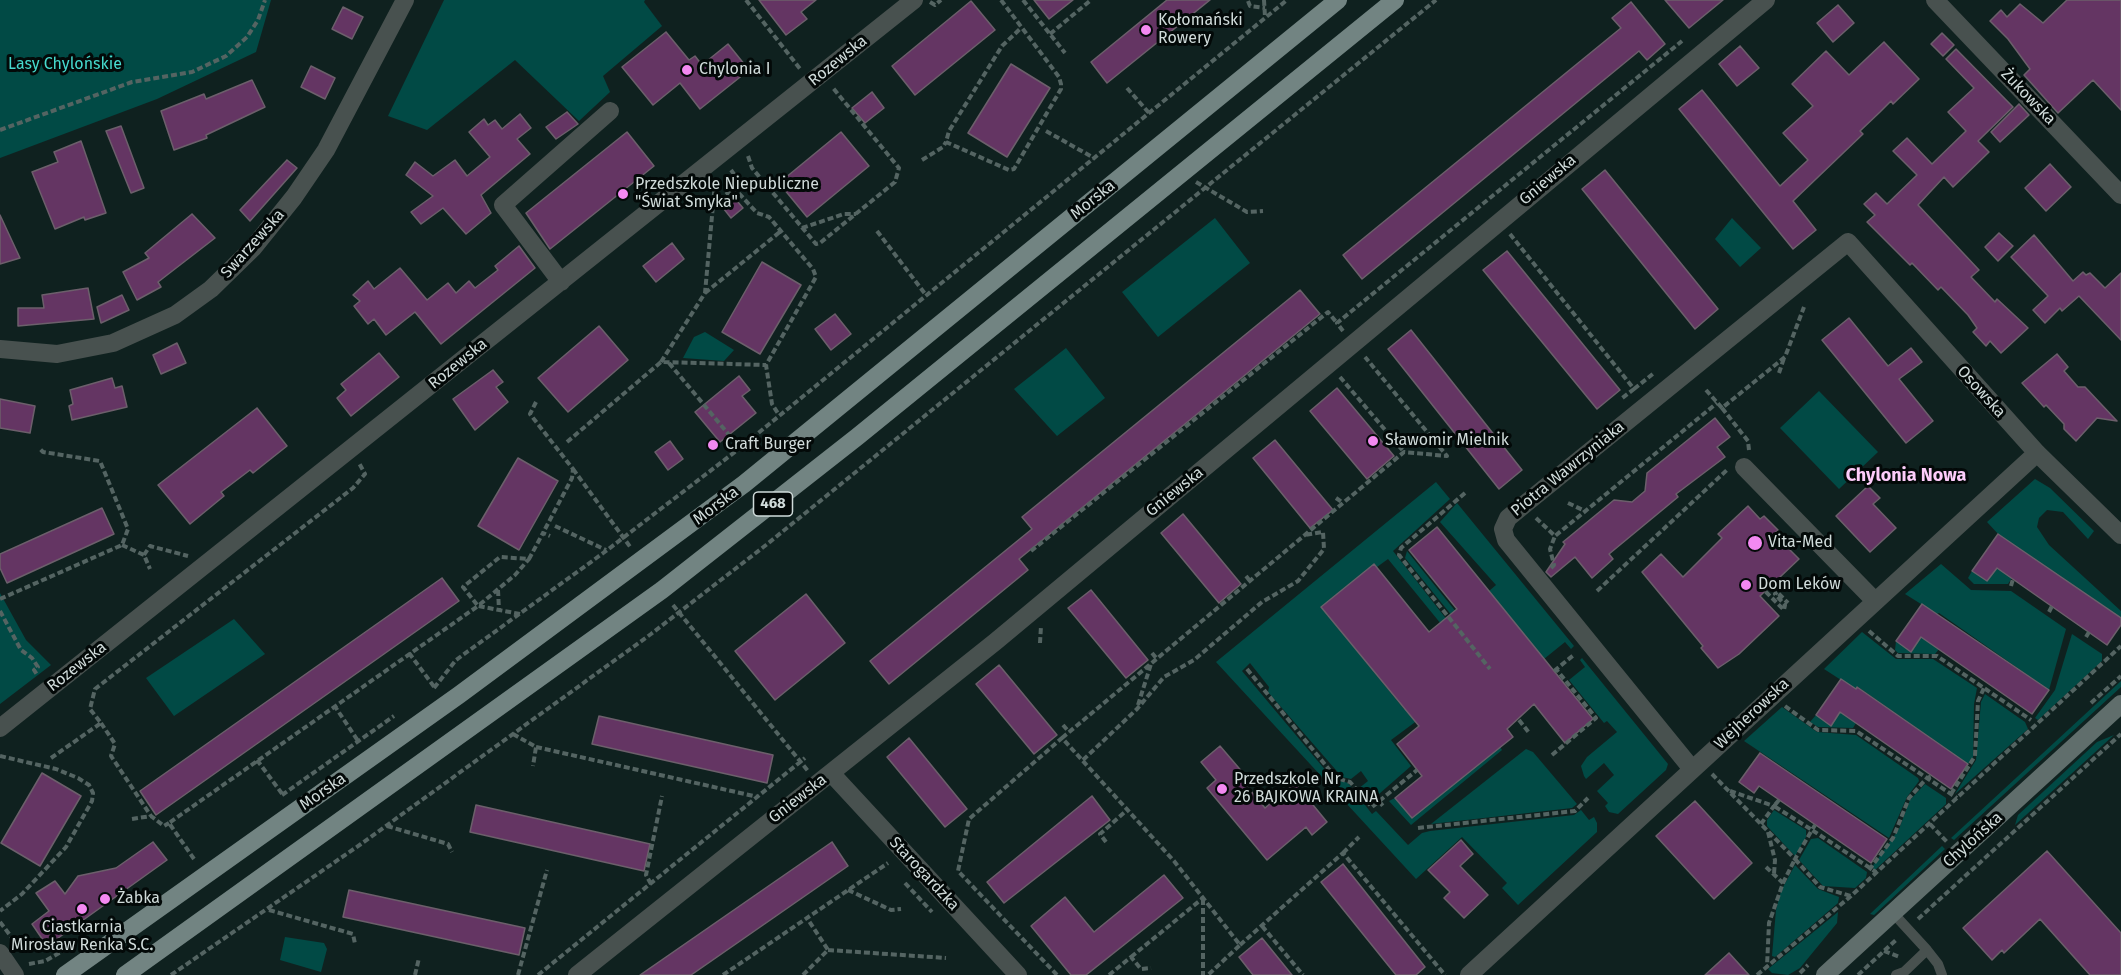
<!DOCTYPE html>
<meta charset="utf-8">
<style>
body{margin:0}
canvas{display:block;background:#0f211f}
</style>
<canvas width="2121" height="975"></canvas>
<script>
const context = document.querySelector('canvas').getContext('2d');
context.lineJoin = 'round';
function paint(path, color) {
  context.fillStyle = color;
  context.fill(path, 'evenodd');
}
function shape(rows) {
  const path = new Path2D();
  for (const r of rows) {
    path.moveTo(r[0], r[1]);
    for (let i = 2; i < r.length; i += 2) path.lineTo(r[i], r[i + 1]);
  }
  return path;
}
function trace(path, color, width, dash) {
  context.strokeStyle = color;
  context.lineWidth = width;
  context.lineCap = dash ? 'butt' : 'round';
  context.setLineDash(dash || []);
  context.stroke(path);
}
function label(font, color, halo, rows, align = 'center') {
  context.font = font + ' "Fira Sans",sans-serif';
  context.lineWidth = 6;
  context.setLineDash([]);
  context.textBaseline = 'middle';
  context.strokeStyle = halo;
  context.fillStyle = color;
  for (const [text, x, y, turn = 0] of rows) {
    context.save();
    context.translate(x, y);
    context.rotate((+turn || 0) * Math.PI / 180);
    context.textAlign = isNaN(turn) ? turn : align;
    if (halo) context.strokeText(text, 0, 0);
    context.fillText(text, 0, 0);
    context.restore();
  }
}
const green = shape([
 [0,0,271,0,256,52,157,99,0,158],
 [444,0,645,0,644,2,662,26,603,76,610,92,579,121,515,60,427,130,388,116],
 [1215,218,1250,263,1158,337,1122,292],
 [1732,218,1761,248,1740,267,1715,239],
 [705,332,734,350,724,361,683,358,694,337],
 [1066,348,1105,398,1057,436,1014,389],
 [1819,391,1878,452,1839,489,1780,428],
 [2035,479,2050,488,2094,531,2088,539,2063,512,2047,510,2039,518,2037,527,2049,545,2121,611,2121,618,2000,536,1987,522],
 [1436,482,1450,499,1393,551,1480,662,1468,657,1388,559,1377,567,1374,564,1321,607,1404,709,1441,680,1453,694,1391,740,1411,766,1371,801,1367,799,1358,789,1368,781,1361,771,1351,779,1342,777,1268,692,1269,687,1250,663,1242,671,1332,778,1348,783,1372,814,1376,811,1408,845,1422,833,1430,831,1574,815,1581,810,1589,820,1594,817,1597,823,1597,832,1518,905,1502,888,1507,883,1462,837,1416,879,1216,662],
 [1457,503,1574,646,1571,649,1565,642,1544,659,1489,591,1496,585,1440,522],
 [1407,551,1519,690,1515,693,1405,558],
 [1941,564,1971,590,2011,591,2066,629,2049,690,1939,613,1937,614,1905,594],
 [1997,568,2012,578,2008,584,1974,584,1968,578,1972,571,1987,581],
 [0,593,26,640,51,665,0,704],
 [234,619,265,654,174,716,146,678],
 [1862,632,1896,659,1933,659,1977,688,1974,704,1973,758,1968,764,1858,687,1855,689,1824,669],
 [2072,634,2102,654,2102,661,2038,720,2035,718,2055,690],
 [1921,637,1939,649,1935,654,1898,653,1895,650,1896,641,1911,651],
 [1582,658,1668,764,1666,770,1618,814,1609,812,1605,806,1608,803,1597,791,1614,775,1604,763,1586,779,1584,776,1581,766,1587,757,1617,732,1607,721,1604,723,1569,680,1585,667,1580,660],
 [2121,681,2121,687,1954,840,1951,838],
 [1985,694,2025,722,2028,729,1955,794,1976,760,1981,702],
 [1782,707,1817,732,1856,735,1918,778,1919,781,1907,797,1889,838,1744,741],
 [1840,712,1856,723,1853,728,1818,727,1810,722,1816,715,1831,726],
 [2114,735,2015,825,2018,815,2097,742],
 [1500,747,1502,750,1411,825,1389,801,1395,798,1412,818],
 [1526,749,1533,752,1577,804,1572,808,1431,824],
 [1925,784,1946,798,1946,804,1875,870,1872,867,1899,829,1910,800],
 [1774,810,1806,830,1806,837,1795,856,1767,826,1767,820],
 [1818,838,1867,872,1866,878,1855,888,1823,886,1799,860,1811,839],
 [1942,846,1945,849,1874,915,1870,914],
 [1795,865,1818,889,1839,897,1838,903,1775,957,1772,956,1776,910,1781,891],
 [1838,912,1837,923,1800,968,1788,975,1772,973,1768,969],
 [285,937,324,943,327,949,321,972,280,960]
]);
const building = shape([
 [759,0,816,0,801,12,807,19,786,35,759,0],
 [1034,0,1073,0,1049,19,1034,0],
 [1167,0,1210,0,1107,83,1091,62,1167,0],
 [1665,0,1723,0,1689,28,1665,0],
 [2067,0,2121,0,2121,110,2093,80,2058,113,2024,75,2030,69,2008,39,1990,21,2001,10,2007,17,2020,4,2043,23,2067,0],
 [971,1,995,30,915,95,892,66,971,1],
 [1631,2,1665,44,1647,60,1639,51,1362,279,1343,255,1621,28,1612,18,1631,2],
 [1838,5,1854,23,1833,42,1817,23,1838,5],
 [343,7,363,17,352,39,332,29,343,7],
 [666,32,689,60,695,56,702,65,728,44,749,70,700,109,680,83,653,105,622,67,666,32],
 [1942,33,1954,45,1943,56,1931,44,1942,33],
 [1884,42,1919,79,1893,104,1891,101,1880,112,1860,131,1863,134,1793,201,1816,230,1793,249,1679,109,1702,90,1780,186,1808,160,1783,133,1813,106,1792,84,1826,51,1849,75,1884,42],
 [1740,46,1759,68,1737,86,1719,64,1740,46],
 [1956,49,2013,107,1978,141,1989,152,1953,187,1944,177,1918,205,1979,270,1971,277,1995,302,1997,299,2028,328,2001,353,1990,341,1986,346,1973,332,1977,328,1968,315,1941,287,1938,290,1912,263,1910,265,1867,222,1875,215,1864,204,1876,193,1887,204,1917,175,1893,151,1907,138,1932,164,1966,131,1948,112,1974,88,1946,59,1956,49],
 [1011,64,1050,88,1007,157,968,133,1011,64],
 [311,66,335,78,325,99,301,87,311,66],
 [252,80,265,107,206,135,207,138,174,150,161,111,204,94,206,99,252,80],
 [872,92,884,108,865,123,852,108,872,92],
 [2019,104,2029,115,2000,142,1991,132,2019,104],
 [567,112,578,124,556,139,546,127,567,112],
 [520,114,531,128,517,139,530,154,481,195,491,213,466,234,443,208,421,224,411,212,433,196,406,175,415,162,433,176,455,160,467,176,490,157,469,132,484,119,488,125,495,120,502,129,520,114],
 [121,126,144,188,131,193,106,131,121,126],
 [627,132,654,166,550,249,526,213,627,132],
 [841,132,869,166,807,217,779,183,841,132],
 [81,141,106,213,85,220,84,217,55,229,32,172,58,162,54,152,81,141],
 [287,160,297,168,250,221,240,210,287,160],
 [2050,164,2071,187,2046,211,2025,188,2050,164],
 [1605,170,1718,309,1695,329,1582,189,1605,170],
 [732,195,743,208,731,218,720,204,732,195],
 [192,214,215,238,158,282,161,287,137,300,123,272,149,258,145,253,192,214],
 [0,215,20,258,0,264,0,215],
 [1999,233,2013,246,1998,261,1985,247,1999,233],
 [2034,235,2073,281,2083,272,2086,275,2090,273,2105,288,2121,273,2121,340,2079,296,2062,311,2060,308,2045,323,2033,310,2048,296,2011,257,2034,235],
 [672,243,684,259,656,282,643,266,672,243],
 [519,246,535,268,441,344,415,312,386,335,374,319,368,324,354,306,360,301,353,295,368,281,374,289,400,268,427,300,448,283,456,293,469,281,475,288,498,270,495,266,519,246],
 [1507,251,1620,390,1597,409,1483,270,1507,251],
 [762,262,801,285,760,354,722,332,762,262],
 [88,288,94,319,18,326,18,308,44,308,42,295,88,288],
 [1300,290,1320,314,1019,559,1028,570,889,684,870,661,1032,529,1022,517,1300,290],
 [122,295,129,310,101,323,97,307,122,295],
 [835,314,851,334,831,350,815,329,835,314],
 [1849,318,1888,366,1911,348,1922,362,1899,379,1933,421,1906,443,1822,340,1849,318],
 [599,326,628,360,568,412,538,378,599,326],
 [1411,330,1522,470,1499,489,1388,349,1411,330],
 [177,343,186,363,161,374,153,355,177,343],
 [379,353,399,377,351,416,337,398,346,390,341,384,379,353],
 [2057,354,2068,367,2064,371,2078,387,2085,387,2117,421,2097,418,2076,441,2064,429,2064,424,2046,405,2044,407,2022,383,2057,354],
 [493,370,503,382,496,387,508,402,475,430,453,399,493,370],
 [739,376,750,390,742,396,756,413,720,442,695,412,739,376],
 [112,378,115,388,122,386,127,407,72,420,69,406,73,404,70,390,112,378],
 [1337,388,1394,456,1367,479,1310,411,1337,388],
 [0,399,35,406,30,433,0,428,0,399],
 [257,408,287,446,253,473,250,470,221,492,224,496,190,524,158,485,257,408],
 [1715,418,1730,437,1717,447,1725,457,1676,494,1678,497,1609,554,1613,559,1592,578,1575,557,1551,577,1546,572,1565,544,1563,542,1614,500,1632,502,1645,491,1647,473,1715,418],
 [1275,440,1333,510,1310,528,1253,458,1275,440],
 [670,441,683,459,668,470,655,452,670,441],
 [518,458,558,481,519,550,478,526,518,458],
 [1868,486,1880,498,1873,504,1896,528,1870,552,1836,516,1868,486],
 [1748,506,1760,519,1764,516,1778,530,1774,534,1799,559,1760,596,1779,616,1739,654,1718,668,1701,648,1703,646,1642,572,1661,554,1683,577,1722,538,1718,534,1748,506],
 [102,508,114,534,7,583,0,568,0,554,102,508],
 [1183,514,1241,584,1219,603,1161,533,1183,514],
 [1437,527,1593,719,1565,743,1534,704,1507,729,1513,737,1412,818,1395,798,1422,776,1397,744,1419,726,1321,607,1374,564,1429,632,1457,609,1409,550,1437,527],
 [1998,534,2121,618,2121,625,2107,645,1997,568,1987,581,1972,571,1998,534],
 [442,578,459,601,156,815,140,791,442,578],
 [1091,590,1148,660,1126,678,1068,608,1091,590],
 [806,594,845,643,775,700,735,651,806,594],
 [1922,604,2049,690,2032,714,1921,637,1911,652,1896,641,1922,604],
 [999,665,1057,735,1034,754,976,684,999,665],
 [1841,679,1856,689,1857,687,1968,764,1951,789,1840,712,1831,726,1816,715,1841,679],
 [599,716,773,755,767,783,592,744,599,716],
 [909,738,967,809,945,827,887,757,909,738],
 [1220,746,1244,774,1240,778,1265,808,1295,783,1327,822,1312,835,1306,827,1267,860,1207,788,1216,780,1201,762,1220,746],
 [1760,753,1887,839,1871,863,1759,786,1754,793,1739,782,1760,753],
 [42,773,81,796,40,866,1,843,42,773],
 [1092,796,1110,820,1004,903,987,882,1092,796],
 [1695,801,1752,863,1714,899,1656,836,1695,801],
 [476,805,650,844,644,871,470,832,476,805],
 [1461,840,1473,854,1460,866,1488,895,1464,918,1444,898,1450,892,1428,870,1461,840],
 [153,842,167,860,47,946,32,924,49,911,36,893,55,881,65,894,78,876,116,868,153,842],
 [832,842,848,866,691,975,640,975,832,842],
 [2047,851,2121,933,2121,975,2090,975,2040,919,2004,953,2002,950,1992,960,1963,928,2047,851],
 [1343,864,1425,967,1416,975,1396,975,1321,882,1343,864],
 [1164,875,1183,898,1086,975,1071,975,1031,926,1065,897,1094,932,1164,875],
 [349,890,525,928,519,955,343,917,349,890],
 [1262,938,1292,975,1253,975,1239,957,1262,938],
 [1729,953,1749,975,1705,975,1729,953]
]);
const path = shape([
 [746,0,801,70],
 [1001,0,1059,77,1061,84,1061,89,1014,169,1009,170,946,142,949,131,1002,46,1021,28],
 [1023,0,1065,53],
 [1264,0,1265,17],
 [1248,1,1250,6,1265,8],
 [930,2,935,5,941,0],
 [1050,34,1091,0],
 [1127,88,1149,113],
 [0,130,132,82,192,72,226,56,247,37,258,20,265,0],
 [1046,131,1094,158],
 [748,156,752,168,816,244,820,243,895,182,899,168,833,88],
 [922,160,943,147,946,142],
 [731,170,736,177,734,188,757,213,769,217,813,269,816,277,766,365,772,404,779,415],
 [1196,182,1247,212,1263,211],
 [712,206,734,188],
 [802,228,844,214,856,214],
 [877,231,926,295],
 [1510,234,1634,389,1621,399],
 [705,293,781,231],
 [1343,331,1337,323,1682,41],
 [661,362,705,293,715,183],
 [669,363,740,448],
 [1779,373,1784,358],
 [1340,377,1404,452],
 [1634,389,1654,373],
 [1706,390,1722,408,1785,357,1804,307],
 [536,402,530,414,573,469,572,478,543,533],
 [1722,408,1748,441,1749,450],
 [567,442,661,362,766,365],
 [573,469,631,548],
 [1465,493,1401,548,1399,555,1490,669],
 [1336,498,1343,503],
 [1568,503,1585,511],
 [1536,518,1555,536,1717,403],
 [555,526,606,550],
 [122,545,144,555,150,569],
 [1031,551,1328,312,1337,323],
 [144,555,150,546,188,556],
 [1551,568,1554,565,1550,549,1555,536],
 [1246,576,1250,581],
 [1763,579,1766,581,1761,587,1784,610,1785,605,1775,594,1777,592],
 [1766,581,1788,603],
 [2011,586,2013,579],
 [498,590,499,610],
 [1597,591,1728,469],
 [0,599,122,545,128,529,100,461,43,452,39,448],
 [673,605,808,771],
 [0,611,21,650,32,658,38,667,34,670,38,676],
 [2049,612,2052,606],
 [520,614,478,606,515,575,529,559],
 [1869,631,1898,656,1937,656,2031,720],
 [2086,637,2089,632],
 [1040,643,1041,626],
 [409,653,435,688],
 [1152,653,1157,659],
 [1247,669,1336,778,1350,782,1372,807,1417,770],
 [1554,671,1575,654],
 [434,688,456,660,606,551,740,448,1287,0],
 [2091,703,2121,676],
 [334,705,358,741],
 [1138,705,1151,664],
 [1785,706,1818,730,1856,731,1957,798],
 [1519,720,1530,734],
 [101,723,115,744,111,756,151,816],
 [1063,725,1069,732],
 [513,734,536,747,533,766],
 [1062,738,1404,452,1447,456,1365,357],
 [536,747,758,797],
 [1552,755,1596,718,1556,669],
 [0,756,56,769,78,778,89,785,93,793,92,801,66,847,22,894,0,911],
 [51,758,101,723,90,709,95,689,353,488,365,474,359,463],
 [257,760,283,795],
 [1083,760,1137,709,1164,677,1194,660,1262,602,1298,581,1324,549,1323,532,1305,535],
 [1712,774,1795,859,1812,830,1876,872],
 [1730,791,1774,806,1761,824],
 [1951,794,1975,756,1978,701,1984,688],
 [282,795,394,716],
 [1779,800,1774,806,1812,830,1815,825],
 [1379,801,1383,806],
 [132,819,151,816,164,826,169,823],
 [1930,824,1947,842],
 [387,826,448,844,452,852],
 [1418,828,1575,811,1588,798],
 [1768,832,1775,860,1774,874],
 [1106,842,1100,834,1127,810],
 [1343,853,1359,837],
 [194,859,169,823,478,606,463,587,500,557,529,559,543,533,550,536],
 [1766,867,1783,883,1769,923,1767,966],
 [1869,870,1893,838,1909,798,1927,778,1933,776],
 [905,883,932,912],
 [1783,883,1795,859,1820,887,1851,896],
 [651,884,646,875,662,796],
 [848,890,891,910,901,909],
 [1203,899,1203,975],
 [269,910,353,934,355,944],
 [1918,919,2121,734],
 [0,922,13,939],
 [1262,926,1303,975],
 [1240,945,1343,853,1445,975],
 [828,950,946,958],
 [1884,951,1900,957],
 [1131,957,1203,898],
 [29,964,45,961,66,949],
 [1800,973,1808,965],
 [171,975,361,844,651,634,766,545,1436,0],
 [415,975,419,958],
 [518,975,547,870],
 [538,975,805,758],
 [723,975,888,863],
 [803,975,828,950,807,918],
 [1057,975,958,871,969,819,1062,738,1174,861,1240,945,1208,975],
 [1109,975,1131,957,1141,969,1151,968],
 [1757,975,1851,896,2121,646],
 [1858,975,1897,939]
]);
const lane = shape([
 [1893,913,1927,950,1938,964,1942,975],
 [1896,975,1904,972,1927,950]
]);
const street = shape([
 [1935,0,2121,195],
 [561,282,503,205,610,111],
 [0,349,57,354,113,343,175,315,211,289,253,248,294,197,326,150,405,0],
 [1744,467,1875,601],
 [0,728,914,0],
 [1692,769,1506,540,1503,529,1508,518,1525,504,1848,242,2037,453,2121,535],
 [831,773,1018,975],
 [0,953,15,975],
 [577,975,995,642,1766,0],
 [1469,975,2037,453]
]);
const secondary = shape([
 [1825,975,2121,704]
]);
const primary = shape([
 [65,975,459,695,744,484,1338,0],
 [125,975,662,590,857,437,1395,0]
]);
const markers = [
 [1146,30,6,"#f389f1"],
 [687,70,6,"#f389f1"],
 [623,194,6,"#f389f1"],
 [1373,441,6,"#f389f1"],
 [713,445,6,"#f389f1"],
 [1755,543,8,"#f389f1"],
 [1746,585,6,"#f389f1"],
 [1222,789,6,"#f389f1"],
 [105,899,6,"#f389f1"],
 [82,909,6,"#f389f1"]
];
const shields = [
 [773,504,39]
];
const shieldNames = [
 ["468",773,504]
];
const poiNames = [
 ["Kołomański",1158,21],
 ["Rowery",1158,39],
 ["Chylonia I",699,70],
 ["Przedszkole Niepubliczne",635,185],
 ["\"Świat Smyka\"",635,203],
 ["Sławomir Mielnik",1385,441],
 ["Craft Burger",725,445],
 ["Vita-Med",1768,543],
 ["Dom Leków",1758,585],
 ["Przedszkole Nr",1234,780],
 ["26 BAJKOWA KRAINA",1234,798],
 ["Żabka",117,899],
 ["Ciastkarnia",82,928,"center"],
 ["Mirosław Renka S.C.",82,946,"center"]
];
const streetNames = [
 ["Rozewska",838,61,-39],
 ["Żukowska",2028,97,46],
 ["Gniewska",1548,180,-40],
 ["Morska",1093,200,-39],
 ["Swarzewska",253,244,-48],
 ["Rozewska",458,364,-39],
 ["Osowska",1981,392,48],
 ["Piotra Wawrzyniaka",1568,469,-39],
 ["Gniewska",1175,492,-39],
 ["Morska",716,506,-37],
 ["Rozewska",77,667,-38],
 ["Wejherowska",1752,714,-43],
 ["Morska",323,792,-35],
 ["Gniewska",798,799,-38],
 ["Chylońska",1973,840,-42],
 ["Starogardzka",924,874,47]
];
const parkNames = [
 ["Lasy Chylońskie",65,65]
];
const neighbourhoodNames = [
 ["Chylonia Nowa",1906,476]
];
paint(green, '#014a45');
paint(building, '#643563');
trace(building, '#6c5f6b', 1.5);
trace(path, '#546462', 4, [6, 3]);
trace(lane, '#48514f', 10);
trace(street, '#48514f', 18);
trace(secondary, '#606e6c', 18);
trace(primary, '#728482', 18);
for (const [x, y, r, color] of markers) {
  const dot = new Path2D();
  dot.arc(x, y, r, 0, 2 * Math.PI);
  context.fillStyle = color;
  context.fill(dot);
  trace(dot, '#030908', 2);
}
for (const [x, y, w] of shields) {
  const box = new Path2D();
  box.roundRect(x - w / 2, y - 12, w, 24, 4.5);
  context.fillStyle = '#030908';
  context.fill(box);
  trace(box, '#d0dbda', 1.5);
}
label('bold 15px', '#d0dbda', null, shieldNames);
label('16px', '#d0dbda', '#030908', poiNames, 'left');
label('16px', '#d0dbda', '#030908', streetNames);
label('16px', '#46dace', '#030908', parkNames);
label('bold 18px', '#fdccfa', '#030908', neighbourhoodNames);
</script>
